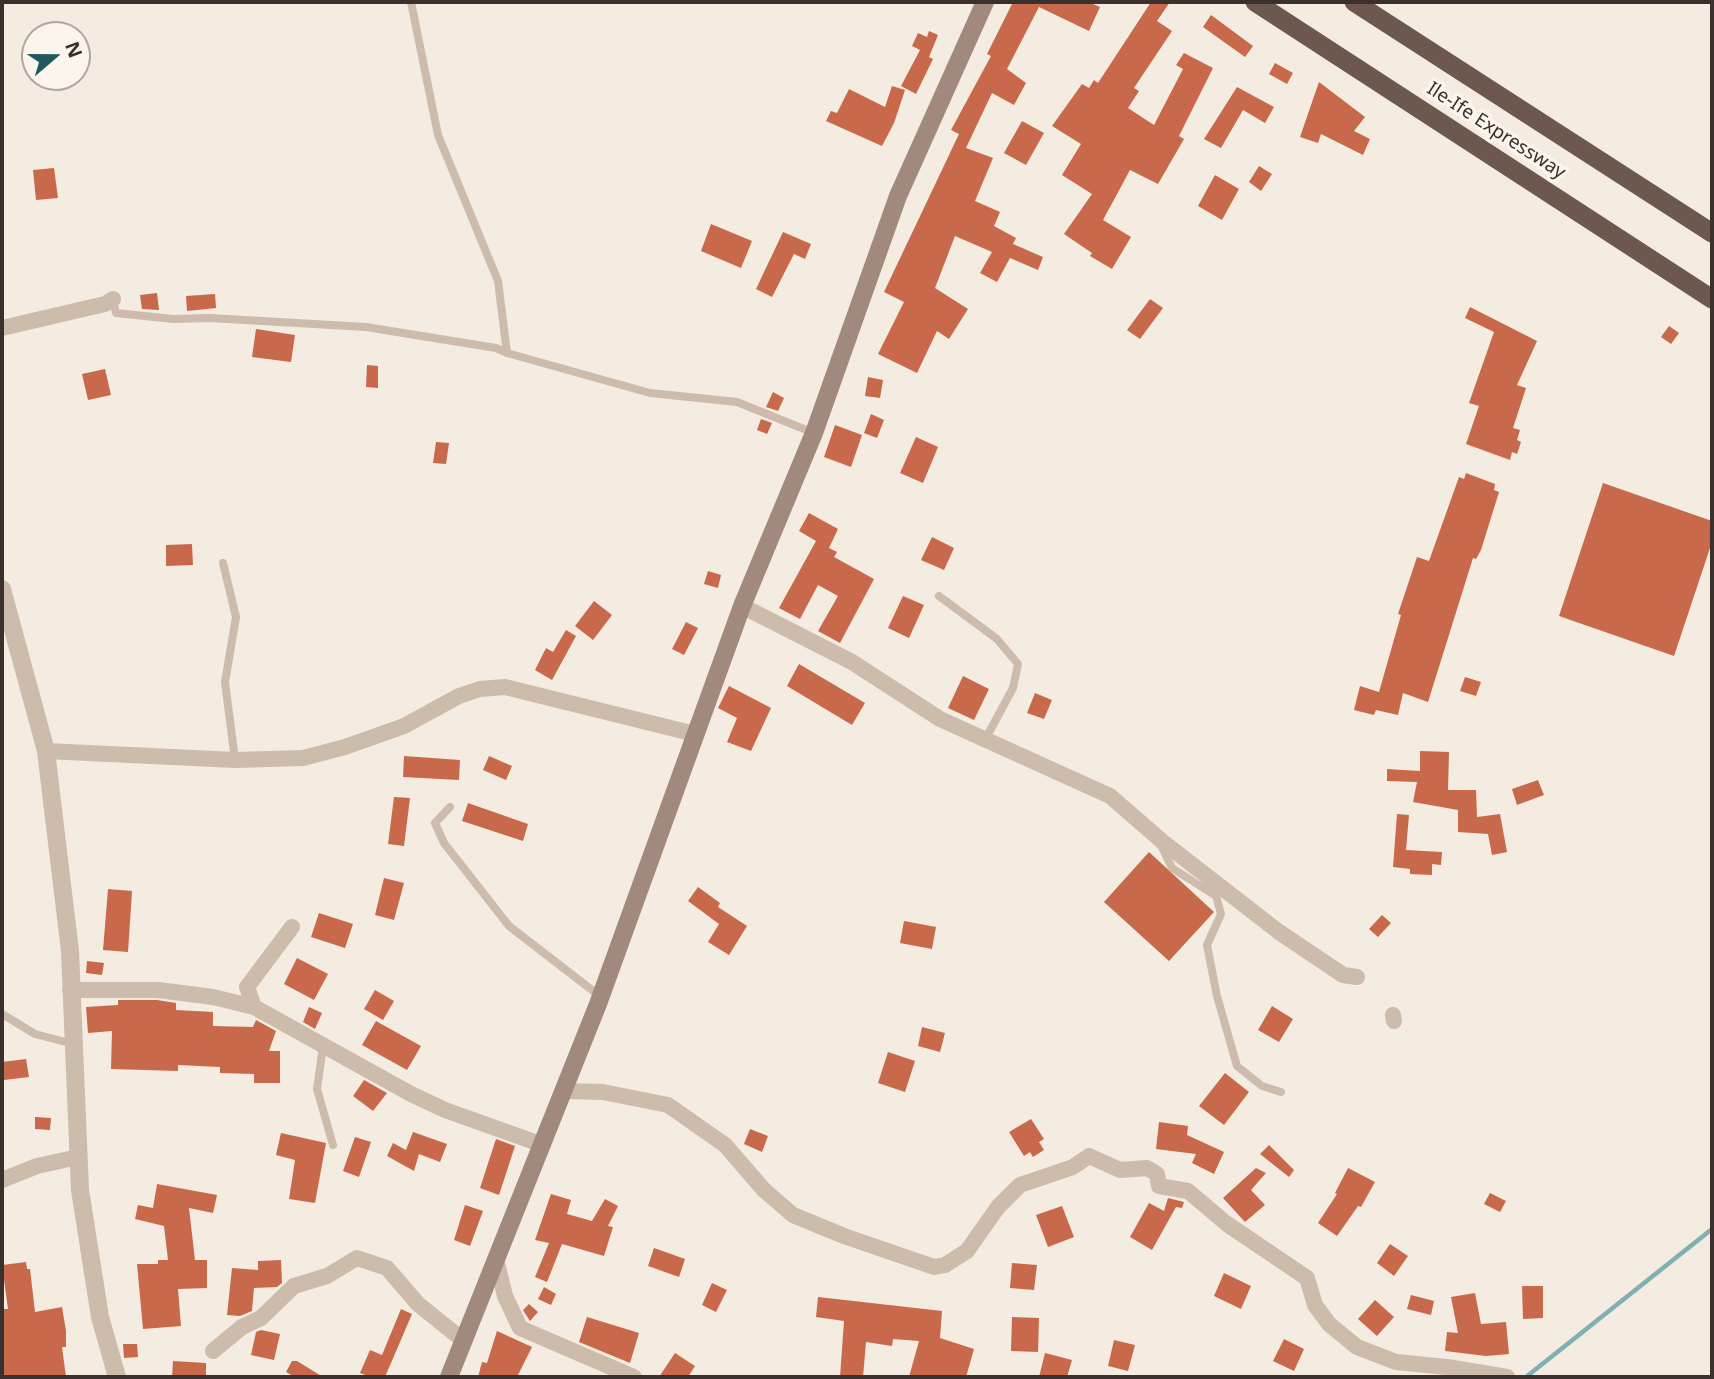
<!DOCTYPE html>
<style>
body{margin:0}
#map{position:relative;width:1714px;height:1379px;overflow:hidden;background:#f4ebe1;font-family:"Noto Sans",sans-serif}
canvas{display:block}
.frame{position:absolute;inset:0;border:4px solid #3b302b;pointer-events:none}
.north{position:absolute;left:21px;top:21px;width:70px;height:70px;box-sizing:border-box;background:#fbf5ee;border:2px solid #aea6a0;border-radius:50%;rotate:70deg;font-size:19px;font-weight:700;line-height:28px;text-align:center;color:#3b302b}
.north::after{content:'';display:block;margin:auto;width:24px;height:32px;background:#1f5a5e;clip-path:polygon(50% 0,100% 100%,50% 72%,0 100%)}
</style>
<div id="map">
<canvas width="1714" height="1379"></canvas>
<div class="frame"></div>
<div class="north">N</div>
</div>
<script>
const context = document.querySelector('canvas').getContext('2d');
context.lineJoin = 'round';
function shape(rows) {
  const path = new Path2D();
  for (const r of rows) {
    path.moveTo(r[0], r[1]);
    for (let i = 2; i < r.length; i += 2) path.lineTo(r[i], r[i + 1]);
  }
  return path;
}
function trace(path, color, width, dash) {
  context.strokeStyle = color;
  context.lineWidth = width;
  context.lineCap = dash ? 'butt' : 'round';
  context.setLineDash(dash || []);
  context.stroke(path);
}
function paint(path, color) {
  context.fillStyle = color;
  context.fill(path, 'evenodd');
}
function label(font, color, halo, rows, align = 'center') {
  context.font = font + ' "Noto Sans",sans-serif';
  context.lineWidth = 7;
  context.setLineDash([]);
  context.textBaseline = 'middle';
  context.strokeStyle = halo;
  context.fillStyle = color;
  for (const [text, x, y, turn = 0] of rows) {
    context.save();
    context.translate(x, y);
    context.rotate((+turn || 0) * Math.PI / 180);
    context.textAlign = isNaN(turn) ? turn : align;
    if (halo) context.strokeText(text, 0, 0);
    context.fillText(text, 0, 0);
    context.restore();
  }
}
const stream = shape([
 [1526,1377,1712,1229]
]);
const building = shape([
 [1013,2,1088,2,1100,7,1089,31,1039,7,1007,69,1026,83,1014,105,992,93,966,148,993,158,975,201,1000,212,994,226,1016,238,1013,244,1043,257,1038,270,1010,258,997,282,980,273,992,252,955,236,935,288,968,309,949,339,937,331,917,373,878,354,904,302,884,292,959,134,951,130,991,56,987,54],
 [1151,2,1170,2,1157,21,1172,31,1134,88,1139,91,1128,108,1154,125,1183,69,1176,65,1184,53,1213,68,1179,136,1184,139,1158,184,1130,170,1103,220,1131,237,1112,269,1090,256,1092,253,1064,234,1092,194,1062,175,1081,144,1052,126,1082,84,1089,88,1094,80,1098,83],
 [1211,15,1253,46,1245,57,1203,27],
 [929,31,938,35,929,57,933,59,916,94,901,86,920,50,912,46,918,33,927,37],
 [1275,63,1293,73,1287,84,1269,74],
 [1319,82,1365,117,1354,131,1370,139,1363,155,1321,134,1318,143,1300,137],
 [892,86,905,90,894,123,882,146,826,121,831,111,837,113,849,89,885,107],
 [1237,87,1274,107,1265,123,1243,110,1221,148,1204,139],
 [1022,121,1044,133,1026,165,1004,153],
 [1259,166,1272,174,1261,191,1249,182],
 [54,168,58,198,36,200,33,170],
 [1215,175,1239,189,1222,220,1198,206],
 [711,224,752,241,741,268,701,251],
 [783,232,811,244,805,259,794,254,772,297,756,289],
 [157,293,159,310,142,309,140,295],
 [215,294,216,308,187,311,186,296],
 [1150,299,1163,308,1140,339,1127,330],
 [1470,307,1537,341,1517,385,1526,388,1513,428,1520,430,1517,440,1521,442,1517,454,1512,452,1510,460,1466,444,1479,406,1469,403,1494,332,1465,318],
 [1669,326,1679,333,1671,344,1661,337],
 [256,329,295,335,291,362,252,357],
 [367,365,378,366,378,388,366,387],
 [105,369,111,395,88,400,82,374],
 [868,377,883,380,880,398,865,396],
 [773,392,784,398,778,411,766,407],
 [871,414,884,420,877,438,864,433],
 [761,419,772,423,767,434,757,430],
 [835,425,862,435,851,467,824,457],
 [916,437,938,447,923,483,900,473],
 [436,442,449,443,446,464,433,463],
 [1466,473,1495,484,1494,490,1499,492,1481,550,1476,559,1473,558,1428,702,1403,693,1398,715,1376,710,1374,715,1354,710,1360,686,1379,692,1401,615,1398,614,1417,557,1429,561,1459,477,1464,479],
 [1603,483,1712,521,1712,542,1674,656,1559,616],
 [809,513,838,529,829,548,837,552,834,557,874,579,840,643,818,631,838,596,818,585,800,619,779,608,816,541,799,531],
 [932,537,954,548,944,570,921,560],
 [192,544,193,565,166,566,166,545],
 [708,571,721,575,718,588,704,584],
 [903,596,924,605,909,638,888,628],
 [594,601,612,615,593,640,575,626],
 [686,622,698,628,684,655,672,649],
 [566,630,576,636,552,680,535,670,546,648,553,652],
 [799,664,865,703,852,725,787,686],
 [963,676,989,689,974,720,948,708],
 [1465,677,1481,682,1476,696,1460,691],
 [729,686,771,708,751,751,727,742,737,718,718,708],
 [1035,693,1052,700,1044,719,1027,713],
 [1420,751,1449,752,1448,790,1476,790,1477,817,1500,814,1507,852,1492,855,1488,834,1458,832,1458,810,1413,802,1417,782,1387,781,1387,769,1420,771],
 [404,756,460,760,459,780,403,777],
 [489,756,512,766,506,780,483,770],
 [1538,780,1544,795,1517,805,1512,789],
 [394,797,410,798,404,846,388,844],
 [468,803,528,824,523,841,462,821],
 [1397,814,1409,815,1406,850,1442,852,1441,865,1432,864,1432,875,1410,874,1410,869,1393,867],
 [1149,852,1214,912,1169,961,1104,902],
 [384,878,404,883,394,920,375,915],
 [698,887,720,903,718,907,747,926,729,955,708,942,719,924,688,901],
 [108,889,132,891,128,952,103,950],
 [319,913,353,924,345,948,311,937],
 [1382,915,1391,923,1378,937,1369,929],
 [904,921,936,927,932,949,900,943],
 [297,958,328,974,314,1000,284,984],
 [87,961,104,963,102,975,86,973],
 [375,990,394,1001,383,1020,364,1009],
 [118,1000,157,1000,176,1003,176,1010,213,1012,213,1026,253,1027,256,1020,276,1031,269,1051,280,1051,280,1083,254,1083,254,1074,220,1073,220,1067,178,1065,178,1071,111,1069,112,1031,88,1033,86,1007,118,1005],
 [1272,1006,1293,1019,1279,1042,1258,1030],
 [309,1007,322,1013,315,1029,303,1022],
 [376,1021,421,1046,407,1070,362,1045],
 [922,1027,945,1033,940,1052,918,1046],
 [888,1052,915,1061,905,1092,878,1083],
 [26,1059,29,1077,4,1080,2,1062],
 [1225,1073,1249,1092,1224,1125,1199,1106],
 [364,1080,387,1093,373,1111,353,1096],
 [35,1117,51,1118,50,1130,35,1129],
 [1031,1119,1044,1139,1039,1142,1044,1150,1033,1157,1030,1152,1024,1156,1009,1132],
 [1159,1122,1188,1126,1187,1135,1224,1152,1214,1174,1192,1163,1196,1154,1156,1149],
 [750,1129,768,1136,762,1152,744,1144],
 [413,1132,447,1144,440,1162,419,1154,414,1171,387,1156,393,1143,406,1150],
 [281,1133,326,1143,315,1203,289,1199,295,1160,276,1155],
 [355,1137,371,1142,359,1177,343,1171],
 [496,1139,515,1146,499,1195,480,1188],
 [1269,1145,1294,1170,1289,1177,1260,1154],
 [1256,1168,1266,1173,1251,1190,1265,1205,1245,1222,1223,1198],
 [1348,1168,1375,1182,1361,1207,1358,1206,1337,1236,1318,1223,1337,1194,1335,1193],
 [157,1184,217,1195,213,1213,189,1208,195,1260,207,1260,207,1288,178,1289,181,1326,143,1329,137,1264,158,1264,158,1260,168,1260,164,1226,135,1219,138,1205,153,1208],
 [1490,1193,1506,1201,1500,1212,1484,1204],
 [551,1194,571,1200,567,1214,592,1221,605,1199,618,1206,608,1226,613,1227,604,1256,562,1244,547,1282,535,1277,549,1243,535,1240],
 [1168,1198,1184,1202,1182,1208,1176,1207,1152,1250,1130,1237,1149,1203,1164,1211],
 [465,1205,483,1211,470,1246,454,1240],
 [1062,1206,1074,1237,1048,1247,1036,1215],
 [1390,1244,1408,1256,1394,1276,1377,1263],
 [654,1248,685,1259,679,1277,648,1266],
 [281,1260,282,1283,277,1287,254,1288,252,1311,240,1316,227,1315,232,1268,258,1270,258,1261],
 [26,1262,27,1269,30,1269,35,1312,62,1307,66,1331,66,1347,62,1347,66,1377,2,1377,2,1309,8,1309,2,1265],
 [1012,1263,1037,1265,1034,1290,1010,1288],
 [1224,1273,1251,1286,1241,1309,1214,1296],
 [712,1283,727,1290,716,1312,702,1305],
 [1522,1286,1543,1286,1543,1318,1523,1319],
 [544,1287,556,1294,551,1305,538,1299],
 [1475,1293,1481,1324,1506,1322,1509,1354,1486,1356,1445,1351,1447,1332,1458,1333,1451,1297],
 [1411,1295,1434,1301,1431,1315,1407,1309],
 [818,1297,942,1311,940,1338,974,1349,966,1377,909,1377,919,1341,893,1339,892,1346,866,1342,863,1377,840,1377,844,1321,816,1317],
 [1375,1300,1394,1317,1377,1336,1358,1319],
 [529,1304,538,1312,530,1321,523,1310],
 [401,1309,412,1314,385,1377,370,1377,360,1373,370,1350,382,1355],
 [587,1317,639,1333,630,1363,579,1342],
 [1012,1317,1039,1318,1038,1352,1011,1351],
 [261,1330,280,1334,274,1360,251,1355,256,1332],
 [497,1331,532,1347,517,1377,478,1377,482,1362,487,1363],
 [1284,1339,1304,1349,1294,1371,1273,1361],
 [1114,1340,1135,1345,1128,1371,1108,1366],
 [123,1344,137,1344,138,1357,124,1358],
 [675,1353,695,1366,688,1377,659,1377],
 [1045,1353,1072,1360,1067,1377,1039,1377],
 [173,1361,206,1363,206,1377,172,1377],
 [292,1361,297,1361,323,1377,295,1377,286,1372]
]);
const service = shape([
 [411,2,438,135,498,281,507,353,650,393,737,402,814,433],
 [113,299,116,313,173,319,210,318,366,327,496,348,507,353],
 [223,563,236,617,225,682,235,760],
 [939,596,997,639,1018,664,1013,688,986,738],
 [450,807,435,823,444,843,509,926,601,997],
 [1161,845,1172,868,1216,896,1221,914,1207,945,1217,996,1237,1066,1262,1086,1281,1092],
 [2,1014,35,1034,73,1044],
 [323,1046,317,1089,333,1145]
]);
const minor = shape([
 [2,328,105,304,113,299],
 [742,606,852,662,940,719,1110,796,1163,842,1279,932,1343,975,1357,977],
 [46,751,235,760,303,758,345,747,404,726,459,696,480,689,505,687,695,734],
 [292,927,247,987,254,1007,411,1094,445,1110,543,1145],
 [70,990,158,990,213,997,254,1007],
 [1393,1015,1394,1021],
 [564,1091,603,1092,668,1105,725,1145,764,1190,793,1215,844,1236,934,1267,945,1265,967,1251,998,1207,1020,1185,1073,1167,1089,1156,1120,1170,1147,1168,1157,1174,1159,1186,1188,1191,1227,1224,1307,1278,1315,1305,1329,1324,1357,1347,1396,1362,1447,1367,1507,1377],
 [2,1180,37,1166,78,1157],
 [497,1263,505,1296,520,1328,634,1377],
 [213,1351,242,1327,261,1318,294,1286,327,1276,357,1258,387,1268,418,1304,464,1341]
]);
const tertiary = shape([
 [2,589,46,751,70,951,80,1190,100,1317,117,1377]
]);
const secondary = shape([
 [449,1377,598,1004,742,606,814,433,898,196,985,2]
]);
const trunk = shape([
 [1255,2,1712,299],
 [1354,2,1712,233]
]);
const streetNames = [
 ["Ile-Ife Expressway",1496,131,33]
];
trace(stream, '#7fb0b2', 4.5);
paint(building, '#c8694b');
trace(service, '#cdbbac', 8);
trace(minor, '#cdbbac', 16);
trace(tertiary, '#cdbbac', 18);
trace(secondary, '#a18a7d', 18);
trace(trunk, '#6c584f', 19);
label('19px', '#3b302b', '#fbf5ee', streetNames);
</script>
